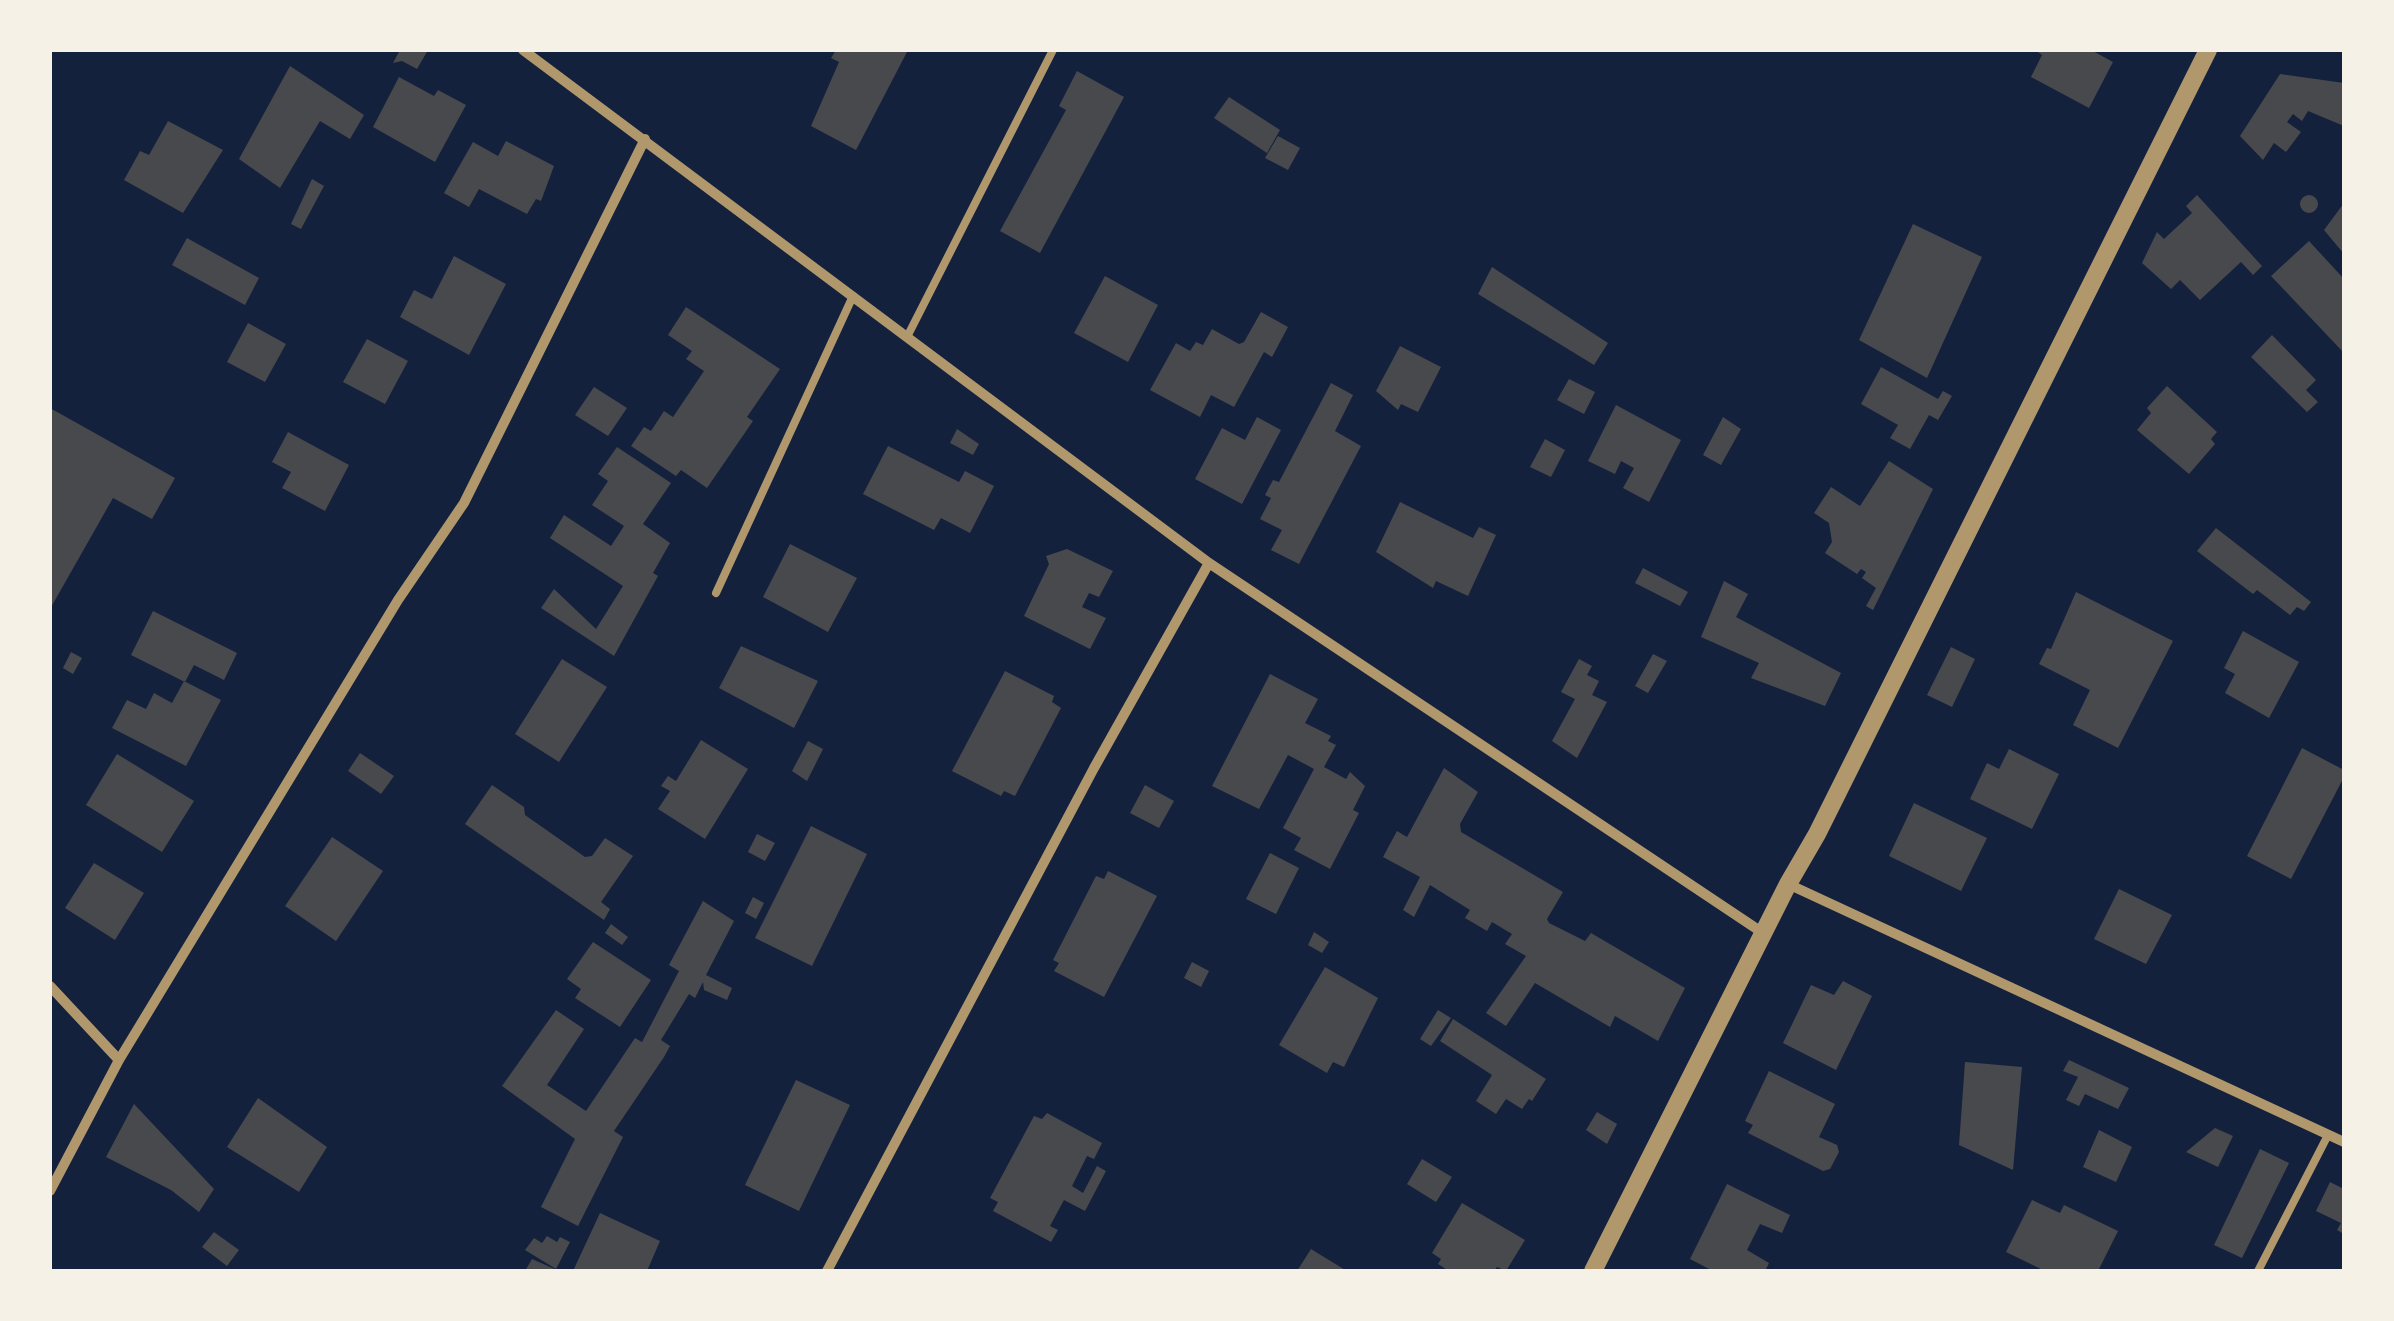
<!DOCTYPE html>
<style>
body{margin:0}
#map{position:relative;width:2394px;height:1321px;overflow:hidden;background:#14213d;font-family:"Varela Round",sans-serif}
canvas{display:block}
.frame{position:absolute;inset:0;border:52px solid #f6f1e7;pointer-events:none}
</style>
<div id="map">
<canvas width="2394" height="1321"></canvas>
<div class="frame"></div>
</div>
<script>
const context = document.querySelector('canvas').getContext('2d');
context.lineJoin = 'round';
function paint(path, color) {
  context.fillStyle = color;
  context.fill(path, 'evenodd');
}
function shape(rows) {
  const path = new Path2D();
  for (const r of rows) {
    if (r.length === 3) {
      path.moveTo(r[0] + r[2], r[1]);
      path.arc(r[0], r[1], r[2], 0, 2 * Math.PI);
      continue;
    }
    path.moveTo(r[0], r[1]);
    for (let i = 2; i < r.length; i += 2) path.lineTo(r[i], r[i + 1]);
  }
  return path;
}
function trace(path, color, width, dash) {
  context.strokeStyle = color;
  context.lineWidth = width;
  context.lineCap = dash ? 'butt' : 'round';
  context.setLineDash(dash || []);
  context.stroke(path);
}
const building = shape([
 [400,50,428,50,417,69,402,61,393,63],
 [836,50,908,50,856,150,811,126,839,62,831,58],
 [2035,50,2091,50,2113,62,2089,108,2031,77,2042,55],
 [290,66,364,115,350,139,320,121,280,188,239,159],
 [1077,71,1124,97,1040,253,1000,231,1066,110,1059,106],
 [2280,74,2344,83,2344,126,2308,111,2302,121,2293,114,2287,122,2301,132,2286,152,2274,143,2263,160,2240,136],
 [399,77,434,96,438,90,466,105,435,162,373,127],
 [1229,97,1280,130,1267,153,1214,118],
 [168,121,223,150,183,213,124,180,140,151,149,155],
 [1278,136,1300,148,1288,170,1265,158],
 [506,141,554,166,541,201,536,199,527,214,479,189,469,207,444,193,473,142,498,156],
 [312,179,324,186,301,229,291,224],
 [2197,195,2262,266,2253,275,2241,262,2200,300,2180,280,2171,289,2142,263,2157,232,2164,239,2192,213,2186,206],
 [2309,204,9],
 [2344,203,2344,254,2324,230],
 [1913,224,1982,257,1927,378,1859,340],
 [187,238,259,278,245,305,172,265],
 [2309,241,2344,279,2344,353,2271,276],
 [454,256,506,284,469,355,400,317,414,290,432,299],
 [1492,267,1608,343,1594,365,1478,294],
 [1105,276,1158,305,1128,362,1074,333],
 [686,307,780,369,747,417,753,421,707,488,681,470,676,476,631,446,644,427,651,431,664,411,673,417,704,371,686,359,692,351,668,335],
 [1261,312,1288,327,1272,357,1264,352,1234,407,1211,395,1200,417,1150,390,1176,343,1190,351,1196,342,1203,345,1212,329,1239,344,1244,342],
 [248,323,286,344,265,382,227,362],
 [2272,335,2316,380,2306,390,2318,402,2307,412,2251,357],
 [367,339,408,361,385,404,343,382],
 [1400,346,1441,367,1418,412,1401,404,1398,410,1376,391],
 [1881,367,1938,399,1943,391,1952,396,1938,420,1929,415,1910,449,1890,438,1898,425,1861,404],
 [1569,379,1595,392,1584,414,1557,400],
 [1331,383,1353,395,1335,431,1361,446,1299,564,1271,550,1282,530,1260,519,1271,498,1265,495,1273,480,1279,482],
 [2167,386,2217,432,2211,439,2215,444,2189,474,2137,430,2151,413,2147,408],
 [594,387,627,408,608,436,575,415],
 [1616,405,1681,440,1649,502,1623,488,1634,468,1621,461,1615,474,1588,461],
 [50,408,175,478,152,519,113,498,50,609],
 [1257,417,1281,430,1242,504,1195,479,1222,428,1245,440],
 [1723,417,1741,429,1721,465,1703,455],
 [957,429,979,444,973,455,950,443],
 [288,432,349,465,325,511,282,488,291,472,272,462],
 [1545,439,1565,450,1551,477,1530,467],
 [888,446,959,482,965,471,994,486,970,533,941,518,934,530,863,494],
 [617,447,671,483,643,524,670,543,653,573,658,576,614,656,541,608,554,589,596,629,623,586,550,538,564,515,611,546,624,526,592,505,608,481,598,474],
 [1889,461,1933,489,1873,610,1866,606,1876,588,1862,578,1866,572,1861,569,1857,574,1825,553,1832,542,1829,523,1814,513,1831,487,1860,506],
 [1400,502,1473,538,1479,527,1496,535,1468,596,1436,581,1433,588,1376,552],
 [2216,528,2311,602,2304,611,2297,607,2290,615,2257,590,2253,594,2197,551],
 [790,544,857,578,828,632,763,597],
 [1067,549,1113,571,1099,597,1089,593,1082,607,1106,618,1090,649,1024,616,1049,564,1046,556],
 [1643,568,1688,592,1680,606,1635,583],
 [1724,581,1748,594,1736,617,1841,673,1825,706,1751,678,1759,663,1701,637],
 [2076,592,2173,641,2118,748,2073,725,2090,690,2039,664,2047,648,2051,649],
 [153,611,237,653,224,680,194,665,185,682,131,655],
 [2243,631,2299,662,2269,718,2225,693,2235,674,2224,668],
 [741,646,818,681,794,728,719,688],
 [1951,647,1975,659,1952,707,1927,695],
 [71,652,82,658,73,674,63,668],
 [1653,654,1667,661,1648,693,1635,686],
 [562,659,607,687,559,762,515,734],
 [1579,659,1592,666,1587,675,1599,681,1592,695,1607,702,1577,758,1552,741,1575,699,1561,692],
 [1005,671,1054,696,1052,702,1061,708,1015,796,1004,791,1001,796,952,771],
 [1270,674,1318,699,1305,723,1331,736,1328,741,1336,745,1324,767,1346,779,1350,772,1365,786,1353,810,1359,813,1330,869,1294,850,1301,838,1283,828,1314,769,1288,755,1259,809,1212,786],
 [184,681,221,700,186,766,112,728,127,700,146,709,154,693,172,703],
 [701,740,748,769,705,839,658,809,670,791,661,786,668,776,676,781],
 [808,741,823,749,807,781,792,771],
 [2302,748,2344,770,2344,777,2291,879,2247,856],
 [2009,749,2059,774,2032,829,1970,799,1987,763,1999,769],
 [360,753,394,776,381,794,348,771],
 [117,754,194,801,162,852,86,805],
 [1444,768,1478,792,1460,824,1461,832,1563,892,1547,919,1549,923,1585,941,1591,933,1685,988,1658,1041,1615,1016,1610,1027,1535,983,1506,1026,1486,1013,1526,956,1505,944,1512,934,1492,922,1487,931,1465,918,1470,910,1430,885,1414,917,1403,910,1420,877,1383,857,1397,831,1407,837],
 [492,785,524,807,525,815,585,857,592,856,605,838,633,856,601,902,610,909,604,920,465,824],
 [1145,785,1174,801,1159,828,1130,813],
 [1914,803,1987,838,1961,891,1889,856],
 [811,826,867,854,812,966,755,938],
 [757,834,775,843,765,861,748,852],
 [332,837,383,871,336,941,285,906],
 [1270,853,1299,868,1276,914,1246,899],
 [94,863,144,893,115,940,65,908],
 [1108,871,1157,896,1104,997,1054,971,1059,963,1053,960,1096,876,1104,879],
 [2119,889,2172,915,2146,964,2094,939],
 [753,897,764,903,756,919,745,913],
 [703,901,734,921,706,975,732,988,727,1000,704,990,703,982,695,998,689,994,661,1040,670,1046,664,1057,614,1131,623,1137,578,1226,541,1207,575,1139,502,1086,556,1010,584,1029,547,1085,586,1111,635,1038,642,1042,679,971,669,965],
 [611,924,628,937,622,945,605,933],
 [1314,932,1329,942,1322,953,1308,945],
 [593,942,651,980,620,1027,575,998,581,989,567,979],
 [1192,962,1209,971,1201,987,1184,978],
 [1325,967,1378,998,1344,1067,1333,1062,1327,1073,1279,1045],
 [1843,981,1872,996,1836,1070,1783,1043,1811,985,1834,995],
 [1438,1010,1451,1018,1431,1046,1420,1039],
 [1453,1019,1546,1079,1532,1101,1529,1099,1522,1109,1506,1099,1496,1114,1476,1101,1492,1075,1440,1041],
 [2069,1060,2129,1088,2118,1109,2085,1094,2079,1106,2066,1100,2078,1077,2063,1071],
 [1965,1062,2022,1067,2013,1170,1959,1145],
 [1769,1071,1835,1104,1819,1137,1837,1145,1839,1152,1830,1169,1823,1171,1748,1133,1753,1125,1745,1121],
 [796,1080,850,1105,799,1211,745,1185],
 [258,1098,327,1147,299,1192,227,1147],
 [134,1104,214,1189,199,1212,171,1190,106,1157],
 [1597,1112,1617,1124,1607,1144,1586,1130],
 [1047,1113,1102,1143,1094,1159,1087,1156,1072,1186,1083,1193,1097,1166,1106,1171,1085,1211,1064,1200,1050,1226,1058,1230,1051,1242,993,1211,998,1202,990,1198,1034,1116,1042,1119],
 [2215,1128,2233,1136,2218,1167,2186,1152],
 [2099,1130,2132,1147,2116,1182,2083,1167],
 [2260,1149,2289,1163,2242,1258,2214,1245],
 [1422,1159,1452,1177,1436,1202,1407,1184],
 [2330,1182,2344,1189,2344,1234,2337,1230,2341,1223,2316,1211],
 [1727,1184,1790,1215,1782,1233,1760,1224,1747,1250,1769,1263,1765,1271,1713,1271,1690,1259],
 [2032,1200,2060,1213,2064,1205,2118,1231,2098,1271,2045,1271,2006,1252],
 [1462,1203,1525,1240,1506,1271,1497,1267,1494,1271,1449,1271,1438,1264,1441,1259,1432,1253],
 [600,1213,660,1241,647,1271,573,1271],
 [214,1232,239,1250,227,1266,202,1247],
 [547,1236,557,1242,560,1237,570,1242,556,1269,525,1250,534,1238,542,1243],
 [1311,1249,1319,1254,1347,1271,1297,1271],
 [532,1259,559,1271,525,1271]
]);
const service = shape([
 [907,337,1053,50],
 [716,593,853,296],
 [2258,1271,2328,1135]
]);
const minor = shape([
 [523,50,1209,563,1763,933],
 [1788,884,2344,1142],
 [50,986,119,1060],
 [50,1191,119,1060,398,600,464,503,645,139],
 [827,1271,1094,768,1209,563]
]);
const tertiary = shape([
 [1593,1271,1788,884,1817,834,2208,50]
]);
paint(building, '#48494c');
trace(service, '#b1986c', 8);
trace(minor, '#b1986c', 10);
trace(tertiary, '#b1986c', 18);
</script>
